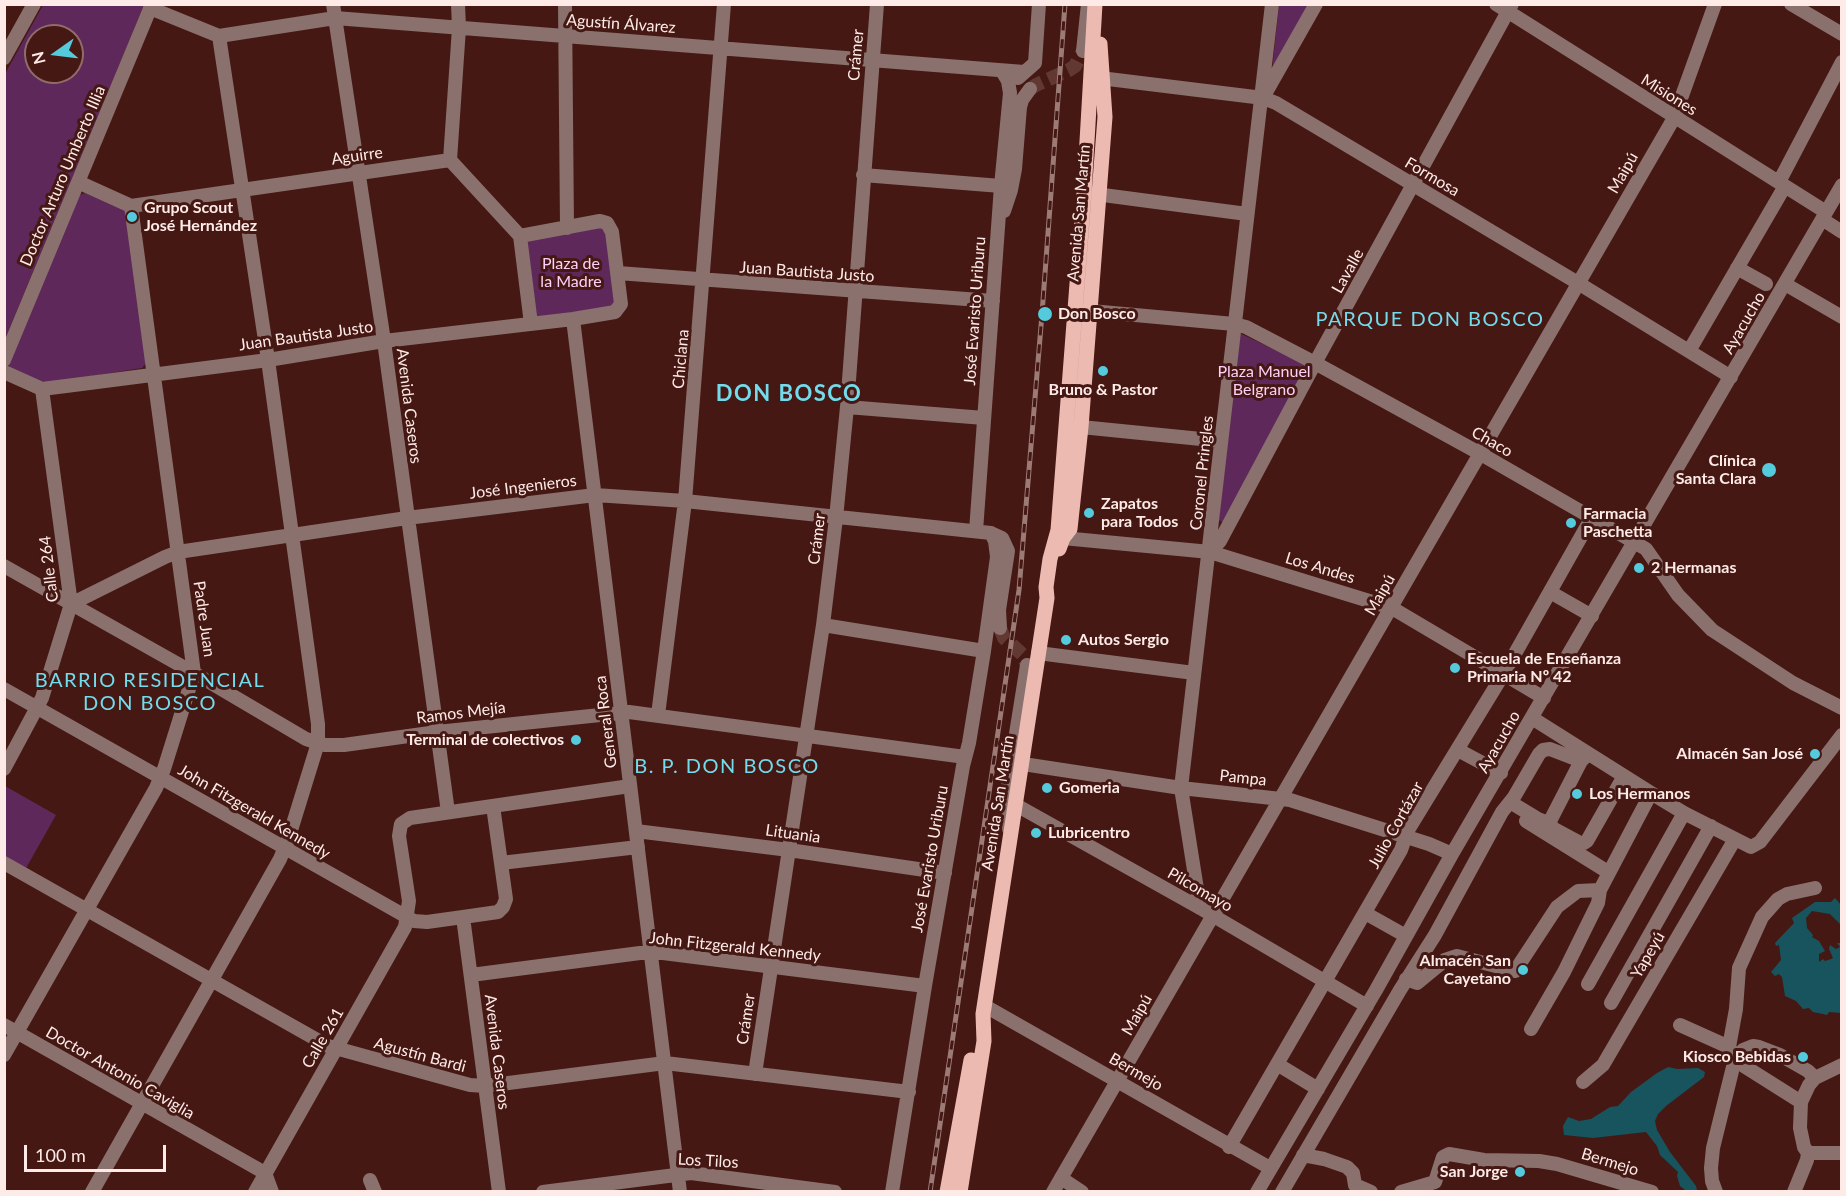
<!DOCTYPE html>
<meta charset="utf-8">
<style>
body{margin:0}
#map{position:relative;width:1846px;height:1196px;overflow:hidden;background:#461813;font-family:Lato,sans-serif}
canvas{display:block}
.frame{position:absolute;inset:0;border:6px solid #feebe8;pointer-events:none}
.north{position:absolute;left:24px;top:24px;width:60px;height:60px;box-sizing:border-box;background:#461813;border:2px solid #906c68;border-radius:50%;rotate:256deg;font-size:16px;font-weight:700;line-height:24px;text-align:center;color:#feebe8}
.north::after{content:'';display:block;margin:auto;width:21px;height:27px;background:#54cadd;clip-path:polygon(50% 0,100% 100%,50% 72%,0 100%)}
.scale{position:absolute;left:24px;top:1145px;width:142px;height:27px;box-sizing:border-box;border:3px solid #feebe8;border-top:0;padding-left:8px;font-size:18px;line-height:21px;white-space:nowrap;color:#feebe8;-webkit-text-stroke:4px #461813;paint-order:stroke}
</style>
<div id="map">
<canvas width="1846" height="1196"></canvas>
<div class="frame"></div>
<div class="north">N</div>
<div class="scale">100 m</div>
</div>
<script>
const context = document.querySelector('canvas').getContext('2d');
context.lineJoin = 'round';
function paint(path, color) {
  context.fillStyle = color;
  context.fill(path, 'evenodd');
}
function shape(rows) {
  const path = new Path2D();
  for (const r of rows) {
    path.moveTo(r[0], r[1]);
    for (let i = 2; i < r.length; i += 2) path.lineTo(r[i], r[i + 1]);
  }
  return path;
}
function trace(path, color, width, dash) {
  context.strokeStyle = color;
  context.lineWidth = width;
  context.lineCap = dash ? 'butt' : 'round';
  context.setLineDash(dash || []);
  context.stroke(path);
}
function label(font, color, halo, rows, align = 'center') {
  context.font = font + ' Lato,sans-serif';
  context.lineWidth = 6;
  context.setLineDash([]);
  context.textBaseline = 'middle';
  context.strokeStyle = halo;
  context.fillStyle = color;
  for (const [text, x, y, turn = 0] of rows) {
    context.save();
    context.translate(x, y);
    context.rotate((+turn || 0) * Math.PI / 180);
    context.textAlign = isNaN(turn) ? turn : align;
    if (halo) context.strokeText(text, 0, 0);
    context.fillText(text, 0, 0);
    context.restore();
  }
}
const green = shape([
 [43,5,144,5,5,339,5,74],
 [36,36,72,36,72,72,36,72],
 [1279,5,1312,5,1271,80],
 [85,193,126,211,147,362,142,368,48,383,41,381,10,369,7,361,77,196],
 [603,221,621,304,531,324,520,236],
 [1237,332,1308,365,1223,523,1219,520],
 [5,786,56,815,25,870,5,858]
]);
const water = shape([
 [1835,898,1841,905,1841,942,1840,938,1841,925,1830,914,1812,911,1806,918,1807,928,1813,935,1812,937,1819,941,1825,951,1819,954,1819,962,1823,959,1825,961,1831,959,1833,958,1829,949,1830,945,1836,949,1840,947,1837,943,1841,943,1841,1013,1829,1012,1827,1015,1823,1014,1813,1012,1809,1008,1803,1009,1796,1001,1785,996,1782,977,1779,974,1775,976,1771,972,1781,960,1779,945,1776,946,1775,943,1794,923,1792,918,1815,902,1831,902],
 [1668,1067,1677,1069,1698,1068,1705,1072,1704,1077,1666,1106,1658,1114,1655,1121,1657,1130,1670,1152,1696,1186,1697,1190,1693,1191,1685,1190,1680,1186,1677,1176,1678,1172,1660,1155,1657,1146,1646,1132,1593,1138,1564,1135,1563,1126,1568,1117,1579,1121,1591,1119,1610,1107,1618,1106,1631,1092,1657,1073]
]);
const minorTunnel = shape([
 [1030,89,1036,85,1069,70,1075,66,1083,51],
 [1000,628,1004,638,1023,655,1027,665]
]);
const minor = shape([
 [333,4,384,341,448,812],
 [565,4,567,228],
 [1496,4,1826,212],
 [1791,4,1842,34],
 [150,8,219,36,335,18,1024,72],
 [1083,51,1088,4],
 [4,58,34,4],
 [1092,77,1263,98,1276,103,1578,283,1731,377],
 [1018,78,1035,63,1039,4],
 [1265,94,1316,4],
 [450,160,459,28,458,4],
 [863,175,1001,186],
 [1779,182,1842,62],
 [1088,193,1247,214],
 [1004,211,1011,190,1015,169,1020,107,1022,100,1030,89],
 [1822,219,1842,232],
 [520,236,531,324],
 [1737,268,1766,284],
 [618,273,993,301],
 [1785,284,1842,317],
 [1080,310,1234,324,1246,327,1315,363,1481,454,1646,549,1678,595,1712,630,1793,683,1842,708],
 [573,319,680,1192],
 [1689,351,1785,186],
 [4,360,152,4],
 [4,372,42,389,66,386,268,360,384,341,573,319,615,312,621,304,612,232,607,223,600,221,520,236,450,160,131,206,78,182],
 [847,407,984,418],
 [1071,426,1221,441],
 [976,531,1001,186,1010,93,1008,81,1002,71],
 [1063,538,1210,552,1392,608,1544,698],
 [1210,552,1220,541,1315,363,1512,4],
 [4,566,194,673,306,739,325,745,344,745,437,732,629,712,965,757],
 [1550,592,1592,616],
 [71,604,165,557,178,552,407,518,595,495,685,501,991,533,1002,538,1008,551,999,610,1000,628],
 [823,625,984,651],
 [1038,653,1194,673],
 [4,689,414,921,427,922,463,917,498,912,503,907,506,899,493,806],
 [658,715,685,501,724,4],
 [1532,718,1651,793,1684,813,1751,847,1760,842,1842,735],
 [1458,750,1501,773],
 [1023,764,1181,788,1290,800,1429,844,1452,854],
 [4,769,42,698,71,604,42,389],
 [1510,802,1538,819,1549,823,1554,829,1580,843,1584,843,1587,841,1624,776],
 [1016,805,1200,908,1367,1006],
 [1526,821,1608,872],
 [1549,823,1581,761],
 [1009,829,1006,796,1027,665],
 [636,831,789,850,945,873],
 [4,863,328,1046,470,1085,485,1086,665,1063,909,1092],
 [501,863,638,847],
 [1200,908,1181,788,1272,4],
 [1365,913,1406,936],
 [463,917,499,1192],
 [471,975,640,953,663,953,925,986],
 [1406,979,1417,983,1445,960,1457,956,1515,971,1557,907,1578,891,1600,890],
 [1588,984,1684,813],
 [1611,1003,1711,826],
 [985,1006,1270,1168],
 [4,1025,265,1173,272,1192],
 [1680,1025,1729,1047,1736,1058,1744,1066,1801,1102],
 [1531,1029,1564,972,1598,903,1600,890,1651,793],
 [1729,1047,1736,1009,1739,968,1762,917,1778,899,1787,894,1815,888],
 [4,1055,156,788,164,769,194,673,131,206],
 [1277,1064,1318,1089],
 [1842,1065,1815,1078,1809,1085,1801,1102,1800,1128,1804,1147,1808,1153,1842,1153],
 [755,1074,823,625,836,518,847,407,877,4],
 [1583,1082,1603,1065,1735,839],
 [1229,1147,1401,850,1408,830,1504,673,1591,519],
 [1303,1155,1324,1159,1347,1167,1353,1173,1355,1185,1371,1192],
 [1061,1178,1082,1192],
 [370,1180,375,1192],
 [92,1192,280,859,288,840,318,743,318,724,268,360,219,36],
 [255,1192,405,927,409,901,399,836,401,824,410,818,630,786],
 [543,1192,691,1173,835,1192],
 [892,1192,925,986,963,766,969,743,984,651,997,557,995,541,991,533],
 [1053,1192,1674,118,1715,4],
 [1257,1192,1376,990,1452,854,1842,185],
 [1282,1192,1400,990,1435,935,1502,812,1514,797,1539,754,1543,750,1550,749,1581,761,1588,754],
 [1401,1192,1435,1182,1443,1157,1449,1154,1484,1160,1539,1161,1557,1164,1652,1192],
 [1716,1192,1712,1181,1711,1168,1713,1148,1733,1067,1736,1058,1743,1050,1753,1046,1759,1047,1780,1055,1808,1071,1815,1078],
 [1794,1192,1807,1160,1808,1153]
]);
const major = shape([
 [1059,549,1063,538,1070,529,1081,427,1105,117,1100,44],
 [947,1192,971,1060],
 [960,1192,984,1041,983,1014,1047,598,1046,587,1050,559,1058,530,1084,193,1095,4]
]);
const rail = shape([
 [930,1192,1019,590,1042,314,1065,4]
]);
const markers = [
 [132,217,6,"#54cadd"],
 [1045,314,8,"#54cadd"],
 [1103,371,6,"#54cadd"],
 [1769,470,8,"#54cadd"],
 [1089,513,6,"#54cadd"],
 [1571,523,6,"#54cadd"],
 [1639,568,6,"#54cadd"],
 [1066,640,6,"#54cadd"],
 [1455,668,6,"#54cadd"],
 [576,740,6,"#54cadd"],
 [1815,754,6,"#54cadd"],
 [1047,788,6,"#54cadd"],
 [1577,794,6,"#54cadd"],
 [1036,833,6,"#54cadd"],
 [1523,970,6,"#54cadd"],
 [1803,1057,6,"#54cadd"],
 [1520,1172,6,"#54cadd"]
];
const streetNames = [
 ["Agustín Álvarez",621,24,4],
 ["Crámer",856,55,-85],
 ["Misiones",1669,95,32],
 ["Aguirre",357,156,-8],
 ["Maipú",1623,173,-60],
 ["Doctor Arturo Umberto Illia",63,176,-67],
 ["Formosa",1432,177,31],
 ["Avenida San Martín",1079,213,-85],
 ["Lavalle",1348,271,-61],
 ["Juan Bautista Justo",807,272,4],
 ["José Evaristo Uriburu",975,311,-86],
 ["Ayacucho",1744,323,-60],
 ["Juan Bautista Justo",306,336,-8],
 ["Chiclana",681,359,-85],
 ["Avenida Caseros",409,406,83],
 ["Chaco",1492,442,30],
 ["Coronel Pringles",1202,473,-84],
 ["José Ingenieros",523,487,-7],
 ["Crámer",817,539,-83],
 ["Los Andes",1320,568,17],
 ["Calle 264",49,569,-97],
 ["Maipú",1380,595,-60],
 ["Padre Juan",204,619,82],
 ["Ramos Mejía",461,713,-7],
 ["General Roca",606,722,-97],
 ["Ayacucho",1499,742,-60],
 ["Pampa",1243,778,6],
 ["Avenida San Martín",998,803,-81],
 ["John Fitzgerald Kennedy",254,812,30],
 ["Julio Cortázar",1396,825,-61],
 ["Lituania",793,834,8],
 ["José Evaristo Uriburu",930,859,-80],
 ["Pilcomayo",1200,890,30],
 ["John Fitzgerald Kennedy",735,947,6],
 ["Yapeyú",1648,955,-60],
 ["Maipú",1137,1015,-60],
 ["Crámer",746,1019,-82],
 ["Calle 261",323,1038,-60],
 ["Avenida Caseros",497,1052,83],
 ["Agustín Bardi",420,1055,15],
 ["Bermejo",1136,1072,30],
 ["Doctor Antonio Caviglia",120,1073,30],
 ["Los Tilos",708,1161,3],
 ["Bermejo",1610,1162,17]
];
const poiNames = [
 ["Grupo Scout",144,208],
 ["José Hernández",144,226],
 ["Don Bosco",1058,314],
 ["Bruno & Pastor",1103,390,"center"],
 ["Clínica",1756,461,"right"],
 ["Santa Clara",1756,479,"right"],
 ["Zapatos",1101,504],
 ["para Todos",1101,522],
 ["Farmacia",1583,514],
 ["Paschetta",1583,532],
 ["2 Hermanas",1651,568],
 ["Autos Sergio",1078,640],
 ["Escuela de Enseñanza",1467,659],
 ["Primaria Nº 42",1467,677],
 ["Terminal de colectivos",564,740,"right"],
 ["Almacén San José",1803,754,"right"],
 ["Gomeria",1059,788],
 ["Los Hermanos",1589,794],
 ["Lubricentro",1048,833],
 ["Almacén San",1511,961,"right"],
 ["Cayetano",1511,979,"right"],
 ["Kiosco Bebidas",1791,1057,"right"],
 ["San Jorge",1508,1172,"right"]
];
const parkNames = [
 ["Plaza de",571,264],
 ["la Madre",571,282],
 ["Plaza Manuel",1264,372],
 ["Belgrano",1264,390]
];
const quarterNames = [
 ["PARQUE DON BOSCO",1430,320],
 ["BARRIO RESIDENCIAL",150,681],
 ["DON BOSCO",150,704],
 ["B. P. DON BOSCO",727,767]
];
const districtNames = [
 ["DON BOSCO",789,394]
];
paint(green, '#5e285b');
paint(water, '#17545d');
trace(minorTunnel, '#623833', 14, [14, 7]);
trace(minor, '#8a716d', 14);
trace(major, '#edbab1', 15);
trace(rail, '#9c7b77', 5);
trace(rail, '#461813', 3, [9]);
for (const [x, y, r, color] of markers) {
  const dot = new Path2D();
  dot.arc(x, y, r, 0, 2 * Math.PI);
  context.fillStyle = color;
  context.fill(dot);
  trace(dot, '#461813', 2);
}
label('16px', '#feebe8', '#461813', streetNames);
label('bold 16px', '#feebe8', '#461813', poiNames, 'left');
label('16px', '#fdd0f9', '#461813', parkNames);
context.letterSpacing = '1.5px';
label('20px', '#72dbec', '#461813', quarterNames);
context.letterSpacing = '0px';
context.letterSpacing = '1.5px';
label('bold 22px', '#72dbec', '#461813', districtNames);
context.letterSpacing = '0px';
</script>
